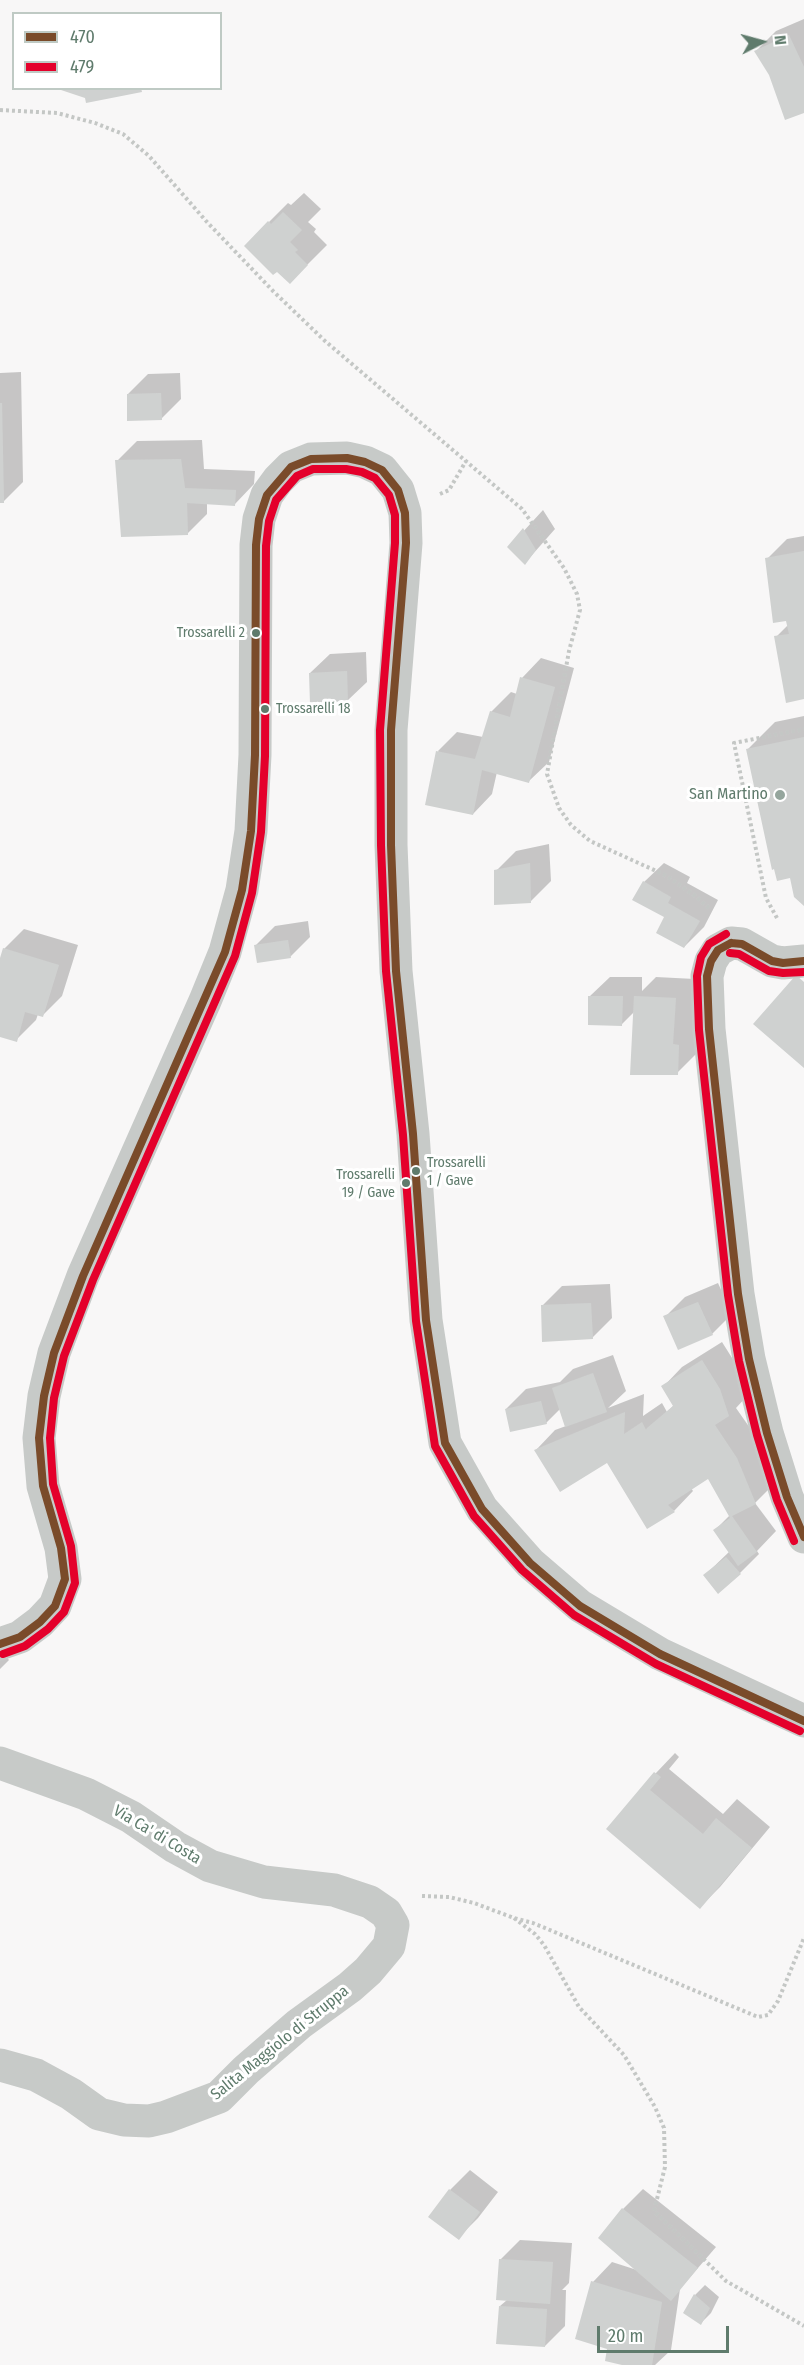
<!DOCTYPE html>
<style>
body{margin:0}
#map{position:relative;width:804px;height:2365px;overflow:hidden;background:#f8f7f7;font-family:"Fira Sans Condensed",sans-serif}
canvas{display:block}
.legend{position:absolute;left:12px;top:12px;width:210px;height:78px;box-sizing:border-box;background:#fff;border:2px solid #bfcac4;margin:0;padding:8px 10px;list-style:none;font-size:18px;color:#5f7b6c}
.legend li{display:flex;align-items:center;gap:12px;height:30px}
.legend b{width:30px;border:2px solid #bfcac4}
.north{position:absolute;left:732px;top:12px;width:60px;height:60px;-webkit-text-stroke:4px #fff;paint-order:stroke;rotate:84deg;font-size:16px;font-weight:700;line-height:24px;text-align:center;color:#5f7b6c}
.north::after{content:'';display:block;margin:auto;width:21px;height:27px;background:#5f7b6c;clip-path:polygon(50% 0,100% 100%,50% 72%,0 100%)}
.scale{position:absolute;left:597px;top:2326px;width:132px;height:27px;box-sizing:border-box;border:3px solid #5f7b6c;border-top:0;padding-left:8px;font-size:18px;line-height:21px;white-space:nowrap;color:#5f7b6c;-webkit-text-stroke:4px #fff;paint-order:stroke}
</style>
<div id="map">
<canvas width="804" height="2365"></canvas>
<ul class="legend">
<li><b style="height:8px;background:#7a4b2a"></b>470</li>
<li><b style="height:8px;background:#e4002b"></b>479</li>
</ul>
<div class="north">N</div>
<div class="scale">20 m</div>
</div>
<script>
const context = document.querySelector('canvas').getContext('2d');
context.lineJoin = 'round';
function paint(path, color) {
  context.fillStyle = color;
  context.fill(path, 'evenodd');
}
function shape(rows) {
  const path = new Path2D();
  for (const r of rows) {
    path.moveTo(r[0], r[1]);
    for (let i = 2; i < r.length; i += 2) path.lineTo(r[i], r[i + 1]);
  }
  return path;
}
function trace(path, color, width, dash) {
  context.strokeStyle = color;
  context.lineWidth = width;
  context.lineCap = dash ? 'butt' : 'round';
  context.setLineDash(dash || []);
  context.stroke(path);
}
function label(font, color, halo, rows, align = 'center') {
  context.font = font + ' "Fira Sans Condensed",sans-serif';
  context.lineWidth = 6;
  context.setLineDash([]);
  context.textBaseline = 'middle';
  context.strokeStyle = halo;
  context.fillStyle = color;
  for (const [text, x, y, turn = 0] of rows) {
    context.save();
    context.translate(x, y);
    context.rotate((+turn || 0) * Math.PI / 180);
    context.textAlign = isNaN(turn) ? turn : align;
    if (halo) context.strokeText(text, 0, 0);
    context.fillText(text, 0, 0);
    context.restore();
  }
}
const shadow = shape([
 [804,19,804,111,770,75,756,51,776,31],
 [304,193,321,209,308,222,316,229,314,232,327,245,290,282,269,222,288,203,291,205],
 [21,372,23,482,3,502,0,502,0,373],
 [180,373,181,399,161,419,128,394,148,374],
 [202,440,204,469,255,471,254,484,235,504,207,503,207,514,187,534,117,461,137,441],
 [543,510,555,529,525,563,509,547],
 [804,536,804,697,776,637,789,624,767,559,787,539],
 [366,652,367,682,347,701,310,673,330,654],
 [541,658,574,668,549,762,529,781,497,772,492,794,473,814,438,751,457,732,483,737,491,712,511,692,517,694,522,678],
 [804,716,804,904,791,876,748,749,775,722],
 [549,844,551,881,531,901,496,871,516,851],
 [664,863,690,877,687,883,718,900,704,927,684,947,644,882],
 [308,921,310,937,290,957,255,946,275,926],
 [24,929,78,945,62,996,42,1016,38,1014,36,1020,16,1040,0,1035,0,963,4,949],
 [610,977,642,977,642,991,656,977,695,979,697,1053,677,1073,635,1011,622,1024,590,996],
 [718,1283,732,1314,712,1334,665,1317,685,1297],
 [610,1284,612,1318,592,1338,542,1306,562,1286],
 [722,1342,739,1369,748,1395,736,1408,757,1438,775,1483,755,1503,776,1531,757,1551,759,1554,740,1573,705,1575,730,1551,715,1530,730,1515,708,1476,691,1488,693,1491,674,1511,607,1461,536,1450,555,1430,566,1426,560,1409,546,1423,506,1409,526,1389,560,1382,573,1369,613,1355,626,1391,608,1408,644,1394,643,1416,662,1403,667,1412,674,1405,663,1387,682,1367],
 [0,1650,9,1660,0,1669],
 [675,1753,679,1757,669,1769,723,1814,737,1799,770,1827,720,1887,700,1907,608,1829,656,1773],
 [470,2170,498,2192,478,2218,458,2238,450,2190],
 [643,2189,716,2247,680,2289,671,2350,655,2365,629,2365,608,2348,593,2282,612,2262,637,2270,623,2209],
 [520,2240,572,2243,569,2283,562,2290,566,2290,565,2326,545,2346,500,2306,507,2300,500,2260],
 [705,2285,719,2297,711,2313,701,2323,695,2295]
]);
const building = shape([
 [789,35,804,67,804,113,785,120,769,75,754,51],
 [55,88,141,88,142,92,86,103,85,98],
 [283,212,302,230,290,242,298,250,295,252,308,265,290,284,277,272,273,275,244,246,268,221,271,224],
 [161,393,162,420,127,421,127,394],
 [0,403,2,403,4,503,0,503],
 [181,459,185,488,236,490,235,506,187,503,188,535,121,537,115,460],
 [523,528,536,550,525,565,507,547],
 [804,551,804,699,786,703,774,636,789,634,786,621,773,623,765,558],
 [347,671,348,703,310,704,309,673],
 [520,677,555,687,529,783,482,770,473,815,425,805,436,751,475,759,490,711,510,717],
 [804,737,804,906,794,897,790,878,777,881,774,869,772,870,746,749],
 [530,863,531,903,494,905,494,870],
 [643,881,671,897,668,903,700,921,684,948,656,933,664,917,632,900],
 [288,940,291,958,257,963,254,945],
 [3,948,59,965,43,1017,25,1012,17,1042,0,1037,0,958],
 [796,975,804,982,804,1068,753,1024],
 [588,996,623,996,622,1026,588,1025],
 [634,996,676,998,673,1044,679,1045,678,1075,630,1075],
 [698,1302,713,1335,678,1350,663,1316],
 [591,1303,593,1339,542,1342,541,1305],
 [702,1360,720,1389,729,1416,715,1425,737,1458,756,1504,732,1516,757,1552,738,1566,713,1530,730,1518,708,1479,668,1505,675,1512,647,1529,607,1463,560,1492,534,1450,625,1412,624,1434,642,1422,646,1430,647,1428,673,1406,661,1386],
 [593,1373,607,1412,565,1427,552,1388],
 [541,1401,547,1424,510,1432,505,1409],
 [726,1557,741,1574,718,1594,703,1575],
 [654,1772,661,1777,650,1790,703,1834,716,1818,752,1848,700,1909,606,1829],
 [449,2189,480,2212,459,2240,428,2217],
 [622,2208,698,2268,671,2301,598,2238],
 [499,2259,553,2262,550,2304,496,2300],
 [591,2281,662,2302,652,2365,622,2365,605,2361,607,2349,575,2339],
 [694,2294,710,2308,701,2325,683,2313],
 [499,2306,547,2309,545,2347,496,2344]
]);
const path = shape([
 [0,110,57,113,95,123,123,134,149,156,207,222,273,291,325,341,522,509,564,568,577,594,580,610,569,651,547,774,559,808,571,825,590,841,665,875,694,895,710,909],
 [440,494,449,490,466,461],
 [777,918,766,898,734,743,804,729],
 [422,1896,449,1897,474,1903,514,1918,533,1923,758,2017,768,2015,778,2001,804,1938],
 [514,1918,535,1934,544,1945,579,2007,624,2055,655,2107,664,2128,665,2167,654,2211,726,2281,804,2326]
]);
const minor = shape([
 [804,961,783,963,772,961,742,944,731,943,718,950,711,961,707,976,709,1029,738,1294,749,1359,767,1433,787,1497,804,1537],
 [0,1644,20,1637,40,1622,55,1606,65,1579,61,1548,43,1486,39,1438,44,1396,54,1353,83,1276,205,1001,225,952,242,890,251,831,255,755,256,545,259,519,267,495,278,480,291,467,311,459,347,458,365,462,382,470,398,490,405,513,406,543,391,730,391,845,396,971,413,1134,426,1320,445,1443,482,1509,530,1563,580,1606,660,1654,804,1721],
 [0,1763,86,1794,131,1817,175,1847,210,1866,264,1882,334,1890,370,1902,386,1913,393,1925,389,1946,368,1971,350,1987,299,2024,246,2070,219,2097,166,2117,149,2121,124,2120,99,2114,71,2094,36,2075,0,2065]
]);
const bus1 = shape([
 [731,943,718,950,711,961,707,976,709,1029,738,1294,749,1359,767,1433,787,1497,804,1537],
 [731,943,742,944,772,961,783,963,804,961],
 [0,1644,20,1637,40,1622,55,1606,65,1579,61,1548,43,1486,39,1438,44,1396,54,1353,83,1276,225,952,242,890,251,831,255,755,256,545,259,519,267,495,291,467,311,459,347,458,365,462,382,470,398,490,405,513,406,543,391,730,391,845,396,971,413,1134,426,1320,445,1443,482,1509,530,1563,580,1606,660,1654,804,1721]
]);
const bus2 = shape([
 [726,934,709,944,701,957,697,976,699,1030,728,1295,739,1361,757,1435,777,1500,794,1541],
 [730,953,739,954,769,971,783,973,804,972],
 [3,1654,25,1646,48,1629,64,1612,75,1583,71,1546,53,1484,50,1438,54,1398,64,1356,93,1280,235,956,252,893,261,832,265,756,266,546,269,521,276,500,297,476,313,469,346,469,362,472,375,478,389,495,395,515,395,543,380,730,381,845,386,971,403,1135,416,1321,435,1446,474,1516,522,1570,574,1615,656,1664,800,1731]
]);
const markers = [
 [256,633,5,"#5f7b6c"],
 [265,709,5,"#5f7b6c"],
 [780,795,6,"#95a69d"],
 [416,1171,5,"#5f7b6c"],
 [406,1183,5,"#5f7b6c"]
];
const busNames = [
 ["Trossarelli 2",245,633],
 ["Trossarelli 18",276,709,"left"],
 ["Trossarelli",427,1163,"left"],
 ["1 / Gave",427,1181,"left"],
 ["Trossarelli",395,1175],
 ["19 / Gave",395,1193]
];
const poiNames = [
 ["San Martino",768,795]
];
const streetNames = [
 ["Via Ca' di Costa",157,1835,31],
 ["Salita Maggiolo di Struppa",280,2043,-39]
];
paint(shadow, '#0003');
paint(building, '#cfd1d0');
trace(path, '#c4c7c5', 4, [3, 3]);
trace(minor, '#c7cac8', 33);
trace(bus1, '#7a4b2a', 8);
trace(bus2, '#e4002b', 8);
for (const [x, y, r, color] of markers) {
  const dot = new Path2D();
  dot.arc(x, y, r, 0, 2 * Math.PI);
  context.fillStyle = color;
  context.fill(dot);
  trace(dot, '#fff', 2);
}
label('14px', '#5f7b6c', '#fff', busNames, 'right');
label('16px', '#5f7b6c', '#fff', poiNames, 'right');
label('16px', '#5f7b6c', '#fff', streetNames);
</script>
